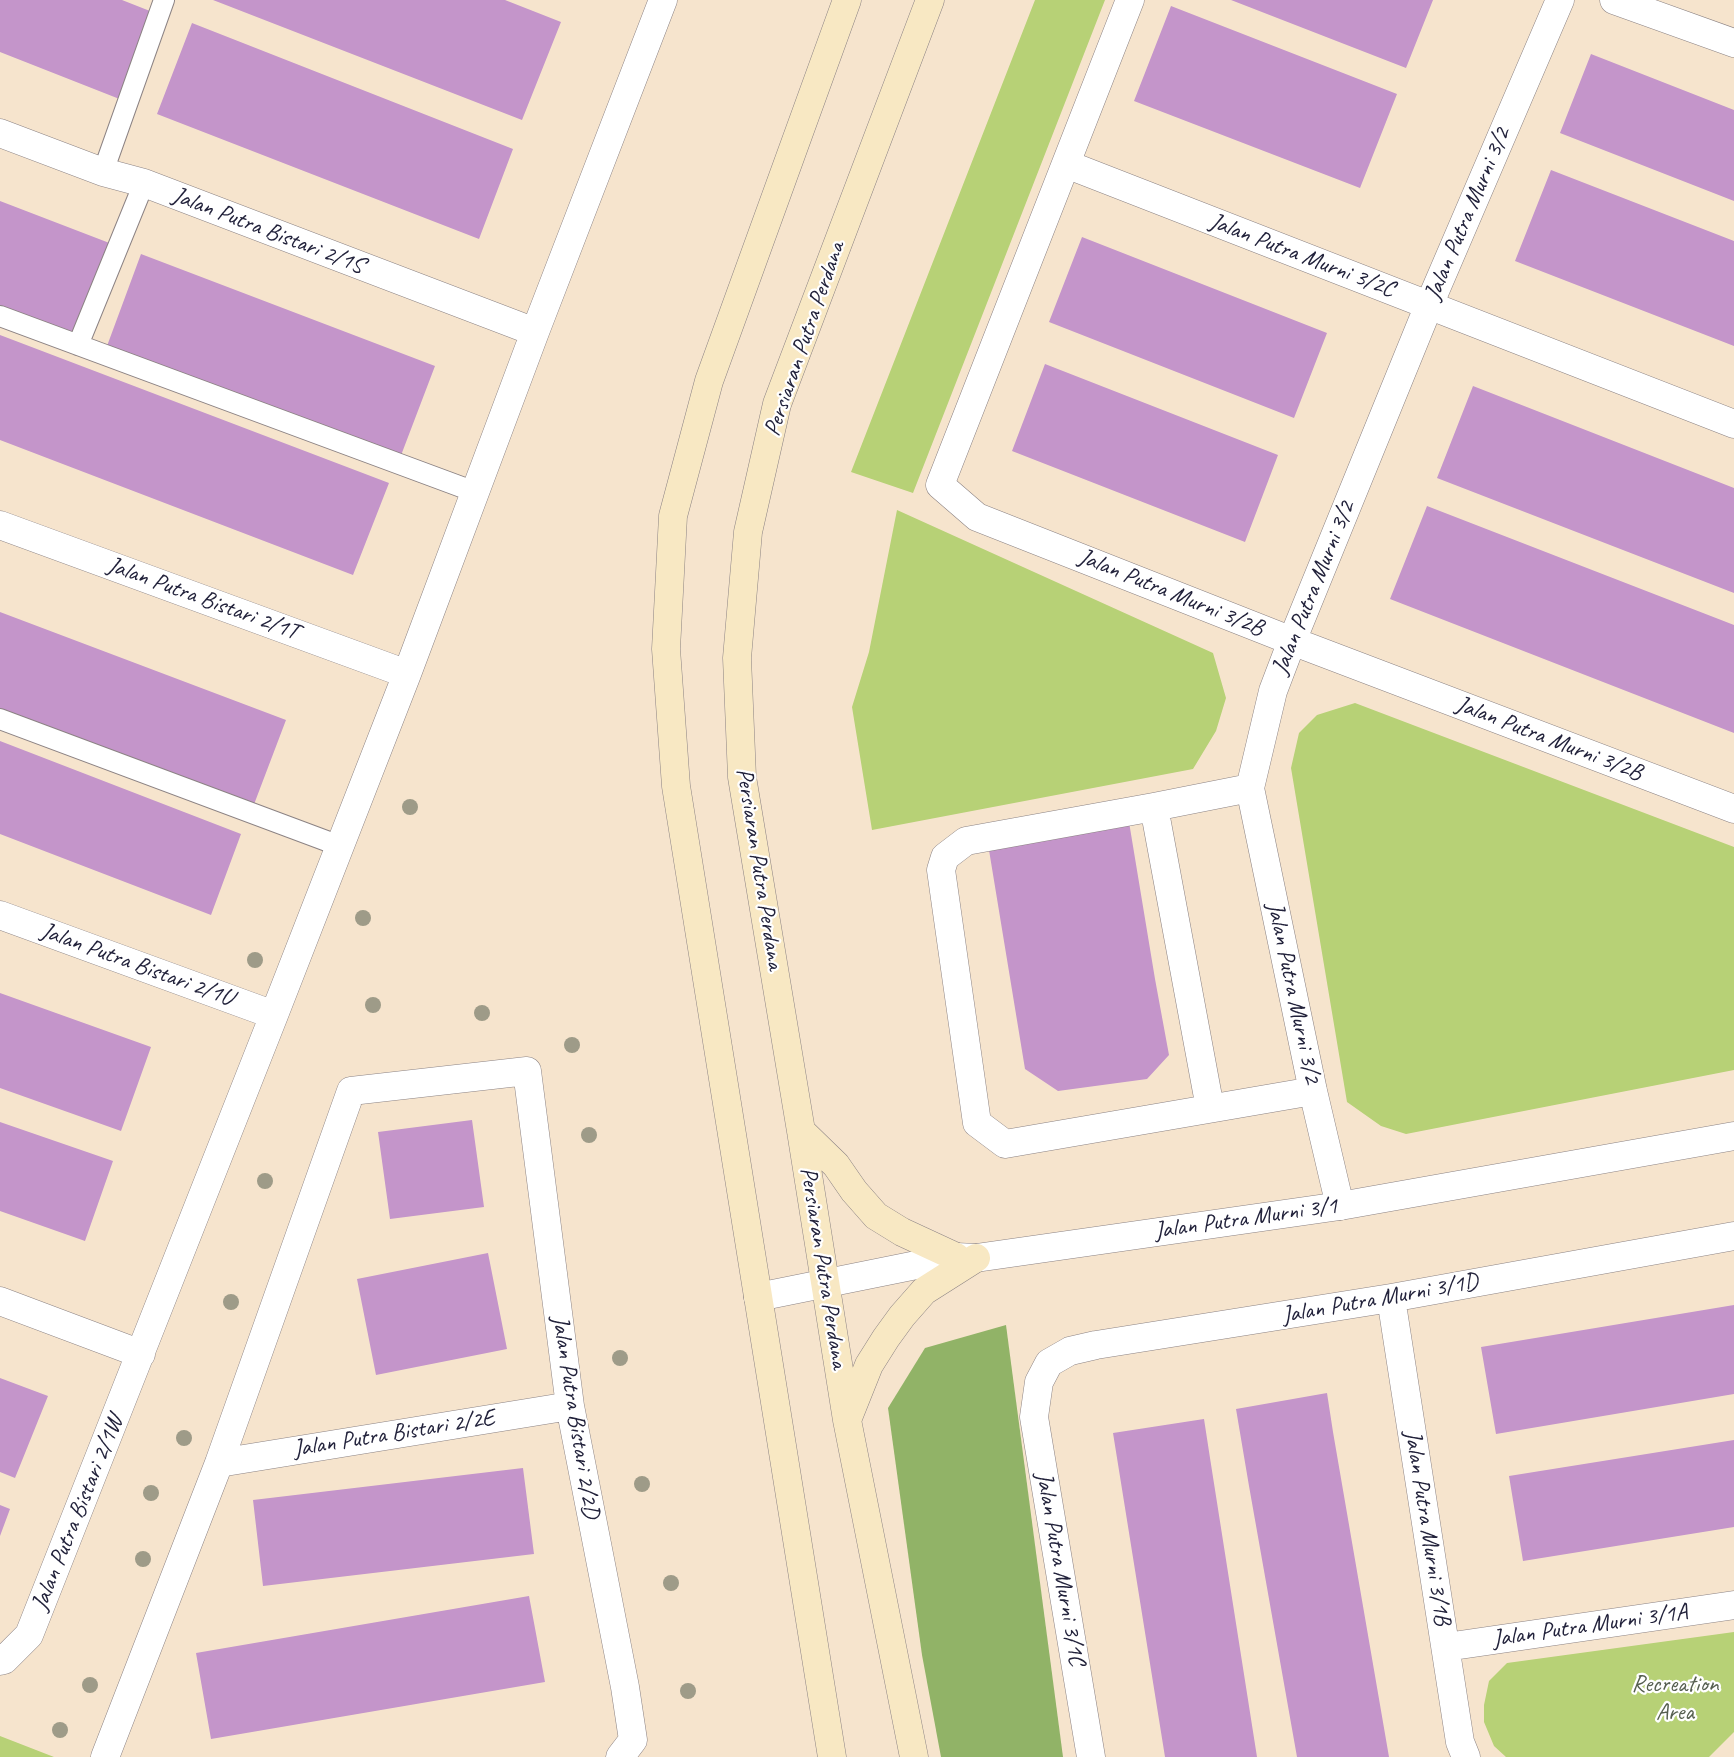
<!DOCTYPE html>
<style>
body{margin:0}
canvas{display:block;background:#f6e4cd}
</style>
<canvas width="1734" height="1757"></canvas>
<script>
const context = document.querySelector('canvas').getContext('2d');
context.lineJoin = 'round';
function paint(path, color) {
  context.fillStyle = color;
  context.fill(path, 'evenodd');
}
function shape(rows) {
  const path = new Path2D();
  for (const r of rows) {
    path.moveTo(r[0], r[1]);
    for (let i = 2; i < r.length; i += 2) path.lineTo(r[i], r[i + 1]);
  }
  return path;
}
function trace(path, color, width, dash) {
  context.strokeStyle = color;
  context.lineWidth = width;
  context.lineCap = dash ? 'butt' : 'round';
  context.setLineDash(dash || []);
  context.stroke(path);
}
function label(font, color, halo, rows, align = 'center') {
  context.font = font + ' Caveat,sans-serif';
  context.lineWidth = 4.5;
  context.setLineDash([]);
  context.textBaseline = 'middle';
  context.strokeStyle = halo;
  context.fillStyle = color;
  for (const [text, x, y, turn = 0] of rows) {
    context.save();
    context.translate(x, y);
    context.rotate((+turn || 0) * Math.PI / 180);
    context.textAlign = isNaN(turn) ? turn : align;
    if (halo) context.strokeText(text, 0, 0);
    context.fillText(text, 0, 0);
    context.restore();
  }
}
const green = shape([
 [1035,0,1105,0,913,493,851,472],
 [897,510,1213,653,1226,698,1216,731,1193,769,872,830,852,707,869,652],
 [1355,703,1734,847,1734,1070,1406,1134,1381,1126,1347,1102,1291,768,1299,733,1317,715],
 [1734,1632,1734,1732,1709,1757,1506,1757,1494,1746,1484,1722,1484,1705,1489,1681,1507,1663],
 [0,1736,54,1757,0,1757]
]);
const forest = shape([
 [1006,1325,1063,1757,941,1757,922,1655,888,1408,925,1348]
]);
const building = shape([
 [0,0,122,0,155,13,122,100,0,52],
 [213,0,505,0,561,22,522,120],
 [1231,0,1433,0,1406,68],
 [1171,6,1397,94,1360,188,1134,101],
 [192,23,513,149,479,239,157,114],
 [1591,54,1734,110,1734,201,1560,133],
 [1551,170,1734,241,1734,346,1515,261],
 [0,201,112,244,76,337,0,307],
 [1082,237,1327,333,1294,418,1049,322],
 [141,254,435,366,400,458,107,346],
 [0,335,389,483,353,575,0,440],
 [1045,364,1278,455,1245,542,1012,451],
 [1473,386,1734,488,1734,593,1437,478],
 [1427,506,1734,625,1734,733,1390,599],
 [0,612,286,720,253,807,0,711],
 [0,741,241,834,211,915,0,834],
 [1129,822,1155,979,1169,1055,1147,1079,1058,1091,1025,1069,988,844],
 [0,993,151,1047,121,1131,0,1088],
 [472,1120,484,1207,390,1219,378,1132],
 [0,1122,113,1161,85,1241,0,1211],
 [488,1253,507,1349,376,1375,357,1279],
 [1734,1305,1734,1394,1496,1434,1481,1347],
 [0,1378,48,1396,15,1478,0,1472],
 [1327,1393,1333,1432,1389,1757,1297,1757,1249,1486,1236,1409],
 [1204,1419,1210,1458,1257,1757,1165,1757,1113,1433],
 [1734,1440,1734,1527,1523,1561,1509,1476],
 [523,1468,534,1554,263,1586,253,1500],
 [0,1505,10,1509,0,1536],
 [529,1596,545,1682,211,1739,196,1653]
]);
const service = shape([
 [103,172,164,0],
 [0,316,475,492],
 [78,345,144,183],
 [0,719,340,846]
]);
const minor = shape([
 [1130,0,940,485,977,517,1292,641,1734,809],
 [1614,0,1734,43],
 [0,133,103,172,144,183,535,332],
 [1066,164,1734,424],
 [0,525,407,674],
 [1250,788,1154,807,966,841,945,857,941,870,977,1123,1005,1144,1313,1091],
 [1154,807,1210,1108],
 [0,915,274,1015],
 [1340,1206,1313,1091,1250,788,1273,691,1292,641,1429,305,1560,0],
 [1391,1298,1460,1742,1466,1757],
 [0,1301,141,1354],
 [219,1463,570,1406],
 [1446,1647,1734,1605],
 [0,1661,4,1660,29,1635,274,1015,407,674,535,332,663,0],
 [105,1757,219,1463,351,1091,527,1071,570,1406,625,1687,633,1740,620,1757],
 [1091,1757,1034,1417,1039,1382,1049,1363,1070,1351,1096,1345,1391,1298,1734,1236]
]);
const tertiary = shape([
 [758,1297,956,1257,976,1258,1340,1206,1734,1136]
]);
const secondary = shape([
 [801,1131,836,1165,854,1191,876,1216,902,1232,956,1257],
 [847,1420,869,1365,886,1338,902,1316,924,1291,976,1258],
 [832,1757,676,786,666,649,673,516,709,381,847,0],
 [914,1757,847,1420,801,1131,742,777,737,658,748,532,777,404,930,0]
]);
const trees = [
 [410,807],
 [363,918],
 [255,960],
 [373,1005],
 [482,1013],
 [572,1045],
 [589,1135],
 [265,1181],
 [231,1302],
 [620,1358],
 [184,1438],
 [642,1484],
 [151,1493],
 [143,1559],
 [671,1583],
 [90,1685],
 [688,1691],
 [60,1730]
];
const streetNames = [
 ["Jalan Putra Murni 3/2",1468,214,-67],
 ["Jalan Putra Bistari 2/1S",268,231,21],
 ["Jalan Putra Murni 3/2C",1302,256,21],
 ["Persiaran Putra Perdana",805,339,-71],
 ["Jalan Putra Murni 3/2",1314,588,-68],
 ["Jalan Putra Murni 3/2B",1171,593,22],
 ["Jalan Putra Bistari 2/1T",203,599,20],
 ["Jalan Putra Murni 3/2B",1549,739,21],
 ["Persiaran Putra Perdana",759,869,81],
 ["Jalan Putra Bistari 2/1U",137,965,20],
 ["Jalan Putra Murni 3/2",1293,993,78],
 ["Jalan Putra Murni 3/1",1246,1219,-8],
 ["Persiaran Putra Perdana",823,1268,81],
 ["Jalan Putra Murni 3/1D",1380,1299,-10],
 ["Jalan Putra Bistari 2/2D",575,1417,81],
 ["Jalan Putra Bistari 2/2E",394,1434,-9],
 ["Jalan Putra Bistari 2/1W",78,1513,-68],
 ["Jalan Putra Murni 3/1B",1427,1528,81],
 ["Jalan Putra Murni 3/1C",1060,1569,80],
 ["Jalan Putra Murni 3/1A",1590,1626,-8]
];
const parkNames = [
 ["Recreation",1675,1685],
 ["Area",1675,1713]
];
paint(green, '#b7d176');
paint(forest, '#91b367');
paint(building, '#c495ca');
trace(service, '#8c8384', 22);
trace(minor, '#8c8384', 29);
trace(tertiary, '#8c8384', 29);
trace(secondary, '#8c8384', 29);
trace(service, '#fff', 20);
trace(minor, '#fff', 28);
trace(tertiary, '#fff', 28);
trace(secondary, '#f8e8c3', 28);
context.fillStyle = '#9e9b88';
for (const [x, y] of trees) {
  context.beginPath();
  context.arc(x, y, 8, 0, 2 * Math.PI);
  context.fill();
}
label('24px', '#22223b', '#fff', streetNames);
label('24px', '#565f50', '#fff', parkNames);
</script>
